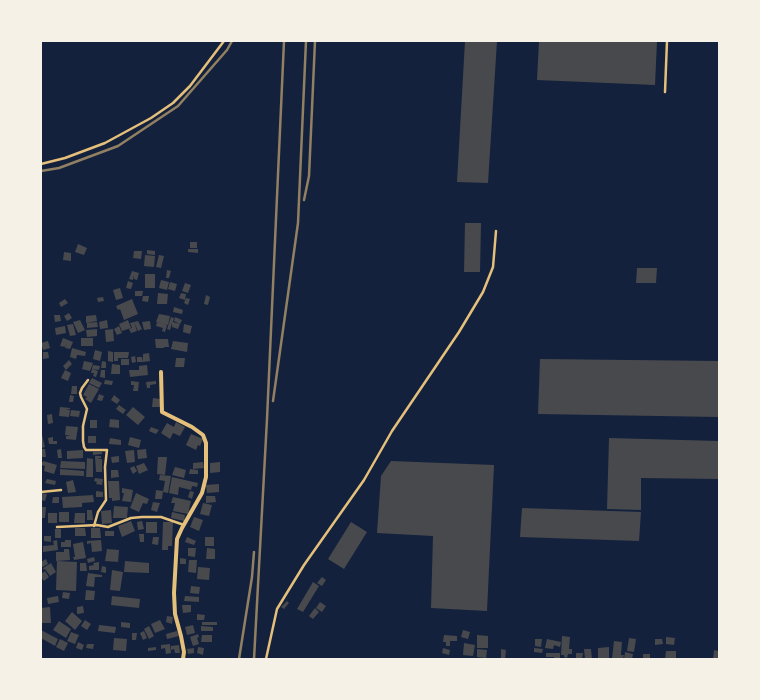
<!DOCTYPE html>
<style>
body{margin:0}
#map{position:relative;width:760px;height:700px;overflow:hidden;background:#14213d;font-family:Karla,sans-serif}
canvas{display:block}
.frame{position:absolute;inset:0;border:42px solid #f6f1e7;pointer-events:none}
</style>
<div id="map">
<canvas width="760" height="700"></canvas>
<div class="frame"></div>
</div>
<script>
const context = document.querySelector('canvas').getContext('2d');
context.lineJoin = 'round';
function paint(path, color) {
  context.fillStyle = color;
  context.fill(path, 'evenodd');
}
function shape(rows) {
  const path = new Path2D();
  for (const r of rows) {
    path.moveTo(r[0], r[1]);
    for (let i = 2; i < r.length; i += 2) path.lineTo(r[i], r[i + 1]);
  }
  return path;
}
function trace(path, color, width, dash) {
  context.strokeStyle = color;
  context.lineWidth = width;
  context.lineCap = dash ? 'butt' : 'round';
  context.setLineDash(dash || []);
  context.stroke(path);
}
const building = shape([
 [465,41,497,41,488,183,457,182],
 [539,41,657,41,655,85,537,80],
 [465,223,481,223,480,272,464,272],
 [190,242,197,242,197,248,190,248],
 [78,244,87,248,84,255,75,252],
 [188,249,198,249,198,253,188,252],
 [147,250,155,251,155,255,147,254],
 [134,251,142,251,141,259,133,258],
 [64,252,71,253,71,261,63,260],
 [145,255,155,256,154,267,144,266],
 [159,255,164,256,161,268,156,267],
 [637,268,657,268,656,283,636,283],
 [167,270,171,271,169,278,166,278],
 [132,271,139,273,137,280,134,279,134,275,133,280,129,279],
 [145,274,155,274,155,288,145,288],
 [161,280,169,282,167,290,159,288],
 [128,281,133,283,131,289,126,288],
 [170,282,177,284,175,291,168,289],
 [185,283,191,285,188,293,182,291],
 [120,288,123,298,116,300,113,290],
 [135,291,143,291,142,296,135,296],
 [158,293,168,294,167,304,157,304],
 [181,293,186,294,185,300,179,298],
 [206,295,210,297,208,305,204,304],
 [143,296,149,296,148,302,142,301],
 [103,297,104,301,98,302,97,298],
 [186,298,190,299,188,305,184,303],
 [65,299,68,303,61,307,59,303],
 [132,299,138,314,124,320,120,309,118,310,116,306],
 [174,307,183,310,182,314,173,312],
 [69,313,72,318,67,321,64,316],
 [159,314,170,316,168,325,156,322],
 [54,315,60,315,61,321,55,322],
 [96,315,97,321,86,323,86,316],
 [171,317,174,318,173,322,180,324,178,329,172,327,172,323,170,330,167,329],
 [175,317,182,320,180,324,174,321],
 [80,320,85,330,78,333,73,322],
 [107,320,108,328,100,329,99,322],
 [128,320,131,328,122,331,119,324],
 [138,321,142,329,138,331,134,322],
 [150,321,151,329,144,330,142,322],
 [97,322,98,327,87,328,87,323],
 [134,322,137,331,131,333,129,329,132,328,130,323],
 [157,322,167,325,165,332,162,331,163,328,156,326],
 [73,324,76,335,70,336,67,325],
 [184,324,192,326,190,334,183,332],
 [65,326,66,333,56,335,55,328],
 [119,326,122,333,117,335,114,329],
 [97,329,97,336,87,337,86,330],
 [113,329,114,341,106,342,105,330],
 [63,338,73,342,70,349,65,348,67,343,65,347,60,346],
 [81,338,93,338,93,346,81,346],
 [155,339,164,339,164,348,156,348],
 [164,339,168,339,169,347,164,347],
 [48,341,50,348,43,350,41,343],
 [173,341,188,343,187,352,171,349],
 [72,348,86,352,85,356,77,355,76,359,70,357],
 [95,350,102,352,100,361,93,359],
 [108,351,113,352,113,362,108,361],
 [43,352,48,352,49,358,43,359],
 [114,352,129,352,128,358,118,358,118,361,114,361],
 [149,353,150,361,143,362,143,354],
 [135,356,136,362,132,363,131,357],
 [137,357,142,357,143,362,137,362],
 [176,358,185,358,184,367,175,367],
 [121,359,129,359,129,365,121,365],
 [540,359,719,361,719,417,538,414],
 [69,360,72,364,66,370,63,366],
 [84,361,93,363,90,371,82,369],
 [102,361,106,362,106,368,101,368],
 [112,364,120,365,120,374,111,374],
 [93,365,100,366,99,370,92,369],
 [147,365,148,375,130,377,129,370,139,370,139,366],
 [92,369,98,371,96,377,93,376,94,373,91,373],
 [65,370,71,373,68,381,61,378],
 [101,370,105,370,105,378,100,377],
 [92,378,102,383,99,388,89,383],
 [105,380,113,381,112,385,104,384],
 [131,381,139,382,138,391,133,391,134,385,131,385],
 [156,381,156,384,150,385,150,388,147,388,146,382],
 [89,384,99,389,91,403,85,399,87,397,83,395],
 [72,386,77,386,77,394,71,394],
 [99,394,104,396,102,401,97,400],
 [70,395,74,396,73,402,69,402],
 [114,395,120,400,117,404,111,400],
 [153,398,160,399,160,407,152,407],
 [119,405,126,410,123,414,116,409],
 [60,407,70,408,70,409,66,409,70,410,69,417,59,416],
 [133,407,145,417,138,425,126,415],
 [71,410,80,411,79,417,70,416],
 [52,414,53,423,48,424,47,415],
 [110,419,119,420,119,428,109,427],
 [90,420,97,420,97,428,90,428],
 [176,422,185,427,180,436,173,433,170,439,161,433,167,423,174,427],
 [66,426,78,427,76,440,66,439,66,436,71,435,65,435],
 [151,427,159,430,156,434,149,431],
 [41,431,45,447,41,448],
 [191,434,203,439,200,446,198,445,196,450,186,445],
 [88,436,96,436,96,443,88,443],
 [53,437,53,441,57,441,57,444,49,444,48,438],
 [130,437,141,440,139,448,128,445],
 [110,438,121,440,121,445,109,444],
 [609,438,719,441,719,479,641,478,641,510,607,509],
 [41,449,45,449,46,457,41,457],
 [61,449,62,458,58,458,57,450],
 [146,449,147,458,138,459,137,450],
 [83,450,83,458,67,459,67,451],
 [134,450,135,462,127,463,125,451],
 [93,452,102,452,102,454,93,455],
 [95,456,101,456,101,458,97,459,102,459,102,472,96,472],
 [119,456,119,462,112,463,111,457],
 [158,457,167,457,165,475,157,474],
 [87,458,93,459,93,477,86,477],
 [43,461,57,465,54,474,44,471,45,466,41,465,41,462,43,462],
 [61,461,85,462,85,469,60,468],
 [391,461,494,465,487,611,431,608,433,536,377,533,381,476],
 [203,462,204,468,193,469,193,463],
 [220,462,220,472,210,473,210,463],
 [144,463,148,470,139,474,136,466],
 [134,466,137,471,133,474,130,468],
 [175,467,186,470,184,478,172,475],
 [60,469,84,471,84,476,60,475],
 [190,469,198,470,198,474,189,474],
 [111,470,118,470,119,477,111,478],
 [160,475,171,476,168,493,163,492,165,481,159,480],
 [172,477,198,483,197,487,192,486,191,490,179,487,178,495,169,493],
 [95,478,103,479,102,485,96,484,97,482,94,481],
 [47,479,56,481,55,485,45,483],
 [73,480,76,492,68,493,66,482],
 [108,481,119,481,120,500,112,501,112,498,109,498],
 [219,484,219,492,207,493,206,485],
 [122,488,133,490,131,502,122,501,124,493,122,493],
 [156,490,163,491,162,499,155,499],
 [96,491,103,492,103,497,96,497],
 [190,491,194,492,192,499,188,497],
 [41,493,47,494,45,501,41,500],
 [136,493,149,499,147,504,143,503,139,512,130,508],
 [93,495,94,502,82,503,82,507,63,508,62,497],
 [206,496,215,496,216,502,206,503],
 [53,497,59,497,59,503,52,503],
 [173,497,191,501,188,514,173,511,175,503,171,503],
 [153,502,160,503,157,512,151,510],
 [203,503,212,505,209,516,200,514],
 [114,506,128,507,127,518,113,518],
 [41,507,46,507,45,518,41,518],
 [522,508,641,512,639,541,520,537],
 [87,510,92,510,93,520,87,520],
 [111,510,112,523,102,524,101,511],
 [59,512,69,512,69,522,59,522],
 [172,512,185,515,184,521,171,518],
 [48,513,57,513,57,523,48,523],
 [75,513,85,513,85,523,74,523],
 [194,517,203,520,199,531,190,527],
 [131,521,135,531,122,537,118,526],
 [142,521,144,529,138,530,137,522],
 [146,522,157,522,157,533,146,533],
 [163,522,173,522,172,546,168,546,168,550,162,550],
 [351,522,367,532,344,569,328,559],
 [75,528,85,528,86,536,75,536],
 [91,528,100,528,101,538,91,538],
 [55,529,61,529,61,538,55,538],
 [105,531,114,531,114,536,105,536],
 [139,534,144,534,144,542,140,542],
 [44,536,51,536,51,542,44,541],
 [153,537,159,537,158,545,152,544],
 [187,537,196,541,194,545,185,542],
 [205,537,214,537,214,546,205,546],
 [57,540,58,550,43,552,43,546,54,545,53,541],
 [65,540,71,540,71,547,61,547,61,542,65,542],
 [101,540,102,551,92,552,91,543,87,544,87,541],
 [83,542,86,558,74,560,73,557,75,557,73,544],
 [188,548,196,548,195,557,188,556],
 [207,548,215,549,215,559,206,559],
 [64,549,69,549,70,560,56,561,56,552,64,552],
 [107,549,119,550,118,562,105,561],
 [94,557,95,561,88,563,87,559],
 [180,558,186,559,186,564,180,564],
 [46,559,48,564,42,567,41,562],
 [189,560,197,560,196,573,188,572],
 [57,561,77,562,76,591,56,590],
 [125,561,149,563,149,573,124,572],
 [99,562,99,570,89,570,89,566,94,565,93,563],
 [51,563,56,572,50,576,45,569,44,570,43,568],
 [80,563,86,563,87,571,80,571],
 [102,566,106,567,106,573,101,572],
 [198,567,210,568,209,580,197,579],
 [112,570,123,572,120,591,110,590],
 [45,571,49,577,44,581,41,577,41,574],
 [88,573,102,575,102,577,95,577,94,587,86,586],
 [322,577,326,580,322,586,317,583],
 [313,582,319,586,303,612,297,609],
 [191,586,200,587,199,594,190,593],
 [86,590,95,591,94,600,85,600],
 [63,592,70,593,69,599,62,598],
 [58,596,59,602,48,604,47,598],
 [112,596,140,599,139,608,111,605],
 [185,596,199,597,199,602,184,601],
 [287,601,289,603,284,609,281,607],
 [320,602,326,606,322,612,316,608],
 [182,605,191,605,191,612,183,613],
 [83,606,84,613,77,614,77,607],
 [50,607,51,623,41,623,41,608],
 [315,608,319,612,313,619,309,616],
 [72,612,82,621,75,630,65,621],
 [197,614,205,615,204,620,197,620],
 [167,616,173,617,172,624,166,622],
 [85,620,91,624,87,630,81,626],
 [160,620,165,629,155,633,151,624],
 [59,621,71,629,66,638,53,630],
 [121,622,130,623,130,628,121,627],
 [202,622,217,622,217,625,202,625],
 [99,625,116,627,115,633,98,631],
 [193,625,195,633,187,635,185,627],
 [149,626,154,636,149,639,144,629],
 [201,626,213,627,213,631,201,631],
 [41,630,58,639,55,646,41,638],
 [463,630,470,632,468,639,461,637],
 [144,631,147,638,143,640,140,633],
 [177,631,179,636,167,639,166,634],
 [71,632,79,635,75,644,67,641],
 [132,633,137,633,136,640,132,640],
 [198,634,199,637,197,638,199,644,193,646,190,637],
 [202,635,212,635,212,642,201,642],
 [444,635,457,636,457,641,450,641,450,646,446,646,446,642,443,642],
 [477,635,488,636,488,648,477,648],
 [562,636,570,637,569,649,572,649,572,654,568,654,567,658,564,657,564,655,561,655],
 [666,637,675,638,674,645,666,644],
 [114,638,127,639,126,651,113,650],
 [629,638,636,639,634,652,627,651],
 [60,639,68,643,64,651,56,647],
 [535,639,542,639,541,647,535,646],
 [547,639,561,642,560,647,554,645,553,649,545,648],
 [655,639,662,639,663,644,655,645],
 [614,641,622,642,621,655,624,655,623,659,612,659],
 [78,642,84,645,82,650,76,648],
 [464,643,475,645,473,656,463,655],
 [87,644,94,644,93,649,86,648],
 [170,644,171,653,166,654,165,648,161,649,161,645],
 [179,645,180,653,175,653,174,649,171,650,171,646],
 [156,647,156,650,148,651,148,648],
 [198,647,204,648,203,655,197,653],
 [609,647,609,659,598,659,598,648],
 [194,648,194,653,188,654,187,649],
 [443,648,450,650,449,655,442,653],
 [534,648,543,649,542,653,534,652],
 [477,649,487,650,486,658,477,657],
 [501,649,506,650,505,659,501,659],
 [584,649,591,649,592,659,585,659],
 [714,650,718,651,718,656,719,656,719,659,713,659],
 [666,651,676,651,676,659,665,659],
 [625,652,633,654,632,659,624,659],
 [546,653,560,653,560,659,554,659,554,657,546,657],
 [576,653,583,653,582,659,576,659],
 [643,654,650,654,650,659,643,659]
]);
const service = shape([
 [665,92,667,41],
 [41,164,65,158,105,143,151,118,173,103,190,86,224,41],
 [88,380,82,388,80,393,81,397,87,409,83,426,83,441,84,447,86,450,107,450,105,467,106,500,98,512,94,526],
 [41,492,61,490],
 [57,527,97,525,108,527,131,518,142,517,161,517,184,525],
 [266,659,277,609,304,565,364,480,392,431,459,332,483,292,493,267,496,231]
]);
const minor = shape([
 [161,372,162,412,192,427,203,435,206,443,206,477,202,493,182,528,177,539,174,593,175,614,181,636,184,652,183,659]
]);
const rail = shape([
 [41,171,59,168,118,146,178,106,227,50,232,41],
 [304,200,309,176,315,41],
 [273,401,298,223,306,41],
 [239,659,252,577,254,552],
 [254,659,267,419,284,41]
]);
paint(building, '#48494c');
trace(service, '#e5c07b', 2.5);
trace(minor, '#e5c07b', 4);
trace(rail, '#918062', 2.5);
</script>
